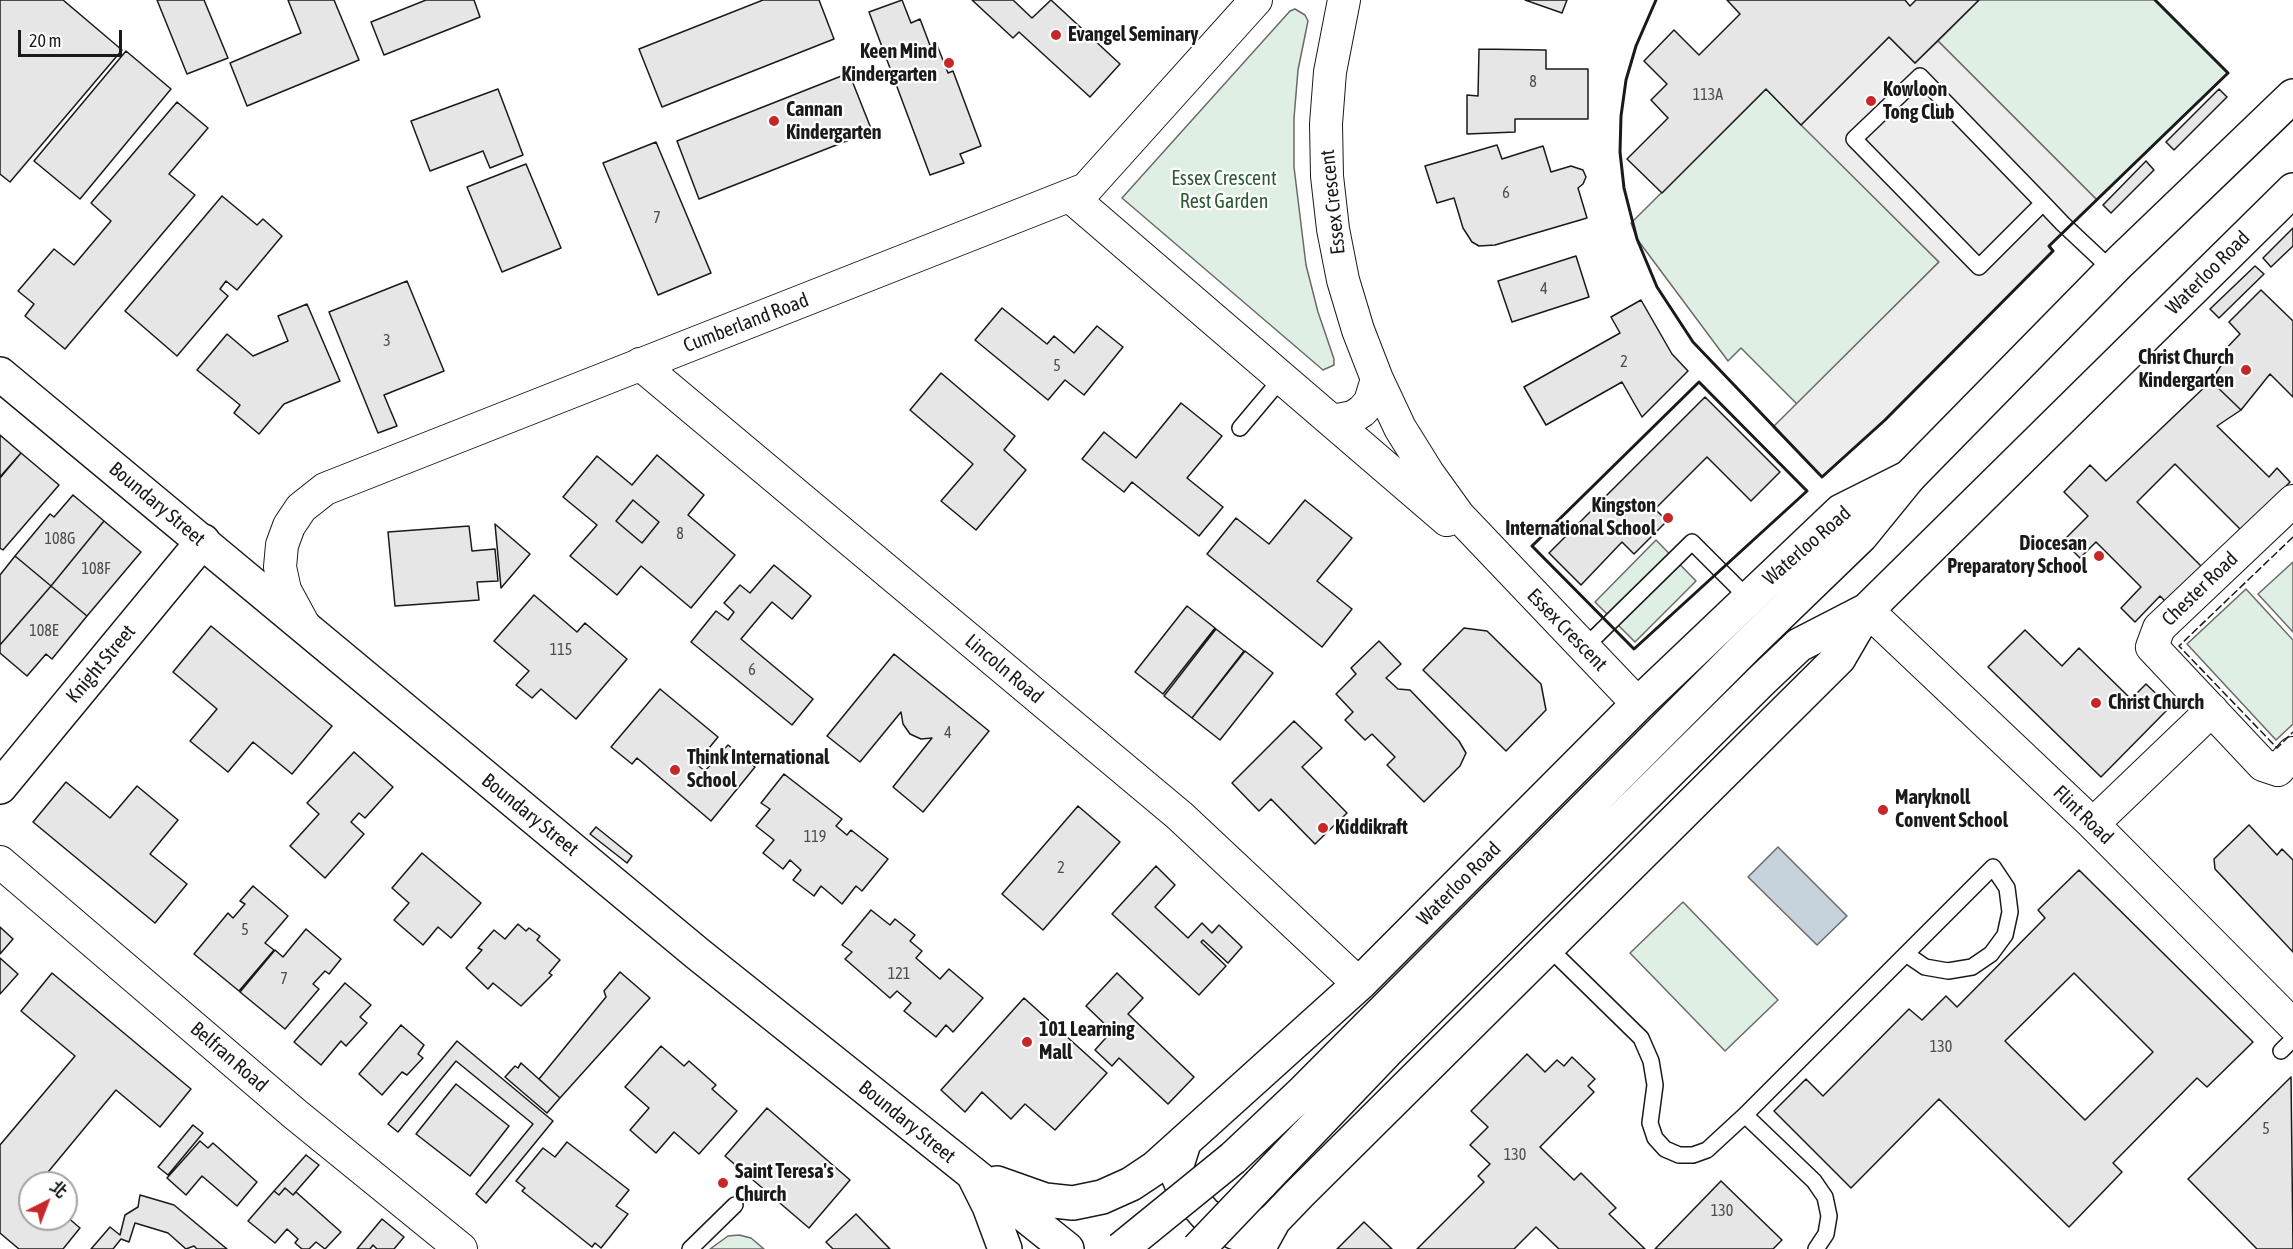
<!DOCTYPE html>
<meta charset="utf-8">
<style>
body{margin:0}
#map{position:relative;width:2293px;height:1249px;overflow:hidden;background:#fff;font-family:"Asap Condensed","Noto Sans TC",sans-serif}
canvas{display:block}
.north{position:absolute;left:18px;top:1171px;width:60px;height:60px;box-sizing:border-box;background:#fff;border:2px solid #a3a3a3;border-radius:50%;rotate:42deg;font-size:16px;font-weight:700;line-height:24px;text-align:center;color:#1a1a1a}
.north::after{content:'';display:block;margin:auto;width:21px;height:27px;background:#c62828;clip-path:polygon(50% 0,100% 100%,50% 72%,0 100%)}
.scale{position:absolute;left:18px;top:30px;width:104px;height:27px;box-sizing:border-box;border:3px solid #1a1a1a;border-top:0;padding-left:8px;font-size:18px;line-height:21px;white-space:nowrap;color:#1a1a1a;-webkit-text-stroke:4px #fff;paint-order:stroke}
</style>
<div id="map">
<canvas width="2293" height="1249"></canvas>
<div class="north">北</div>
<div class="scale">20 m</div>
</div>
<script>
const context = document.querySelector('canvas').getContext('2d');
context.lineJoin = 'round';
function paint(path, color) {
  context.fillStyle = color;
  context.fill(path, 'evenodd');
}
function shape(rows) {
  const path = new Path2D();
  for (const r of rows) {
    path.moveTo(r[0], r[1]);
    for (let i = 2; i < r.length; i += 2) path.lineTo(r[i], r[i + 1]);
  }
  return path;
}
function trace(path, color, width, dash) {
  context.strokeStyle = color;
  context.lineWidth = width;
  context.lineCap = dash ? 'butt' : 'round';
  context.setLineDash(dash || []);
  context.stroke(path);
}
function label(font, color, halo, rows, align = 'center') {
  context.font = font + ' "Asap Condensed",sans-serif';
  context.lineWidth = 4.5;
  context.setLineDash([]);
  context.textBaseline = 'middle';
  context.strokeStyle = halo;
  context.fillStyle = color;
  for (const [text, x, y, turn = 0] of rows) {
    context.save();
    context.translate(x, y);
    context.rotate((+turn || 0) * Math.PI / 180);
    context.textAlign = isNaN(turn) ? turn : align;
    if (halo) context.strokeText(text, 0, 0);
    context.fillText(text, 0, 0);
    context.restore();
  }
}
const green = shape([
 [1979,0,2155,0,2228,73,2097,200,1938,41,1979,0],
 [1295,9,1305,15,1308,21,1298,70,1294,118,1294,167,1306,265,1318,312,1334,359,1334,365,1323,370,1122,198,1290,11,1295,9],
 [1766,89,1939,262,1797,404,1741,348,1728,361,1637,239,1631,223,1766,89],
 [1656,540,1696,581,1635,642,1595,602,1656,540],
 [2293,562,2293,632,2258,594,2293,562],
 [2246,589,2293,640,2293,724,2276,740,2187,644,2246,589],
 [1683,902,1778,1000,1725,1051,1630,953,1683,902],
 [739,1235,751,1238,764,1249,710,1249,728,1236,739,1235]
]);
const parking = shape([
 [1889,37,1915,63,1938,41,2097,200,2049,246,2053,251,1885,420,1822,477,1773,427,1939,262,1801,125,1889,37]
]);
const water = shape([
 [1778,847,1847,916,1817,945,1748,877,1778,847]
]);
const building = shape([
 [0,0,63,0,122,50,10,182,0,174,0,0],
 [157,0,204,0,228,58,187,74,157,0],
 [288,0,334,0,359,60,247,106,230,63,301,33,288,0],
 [426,0,474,0,480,17,384,55,371,22,426,0],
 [763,0,819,0,834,39,662,107,639,49,763,0],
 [902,0,911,23,920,19,931,48,937,45,948,73,953,71,981,146,960,154,964,163,930,175,869,12,902,0],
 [972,0,1013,0,1032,18,1051,0,1120,64,1090,97,1019,32,1013,38,972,0],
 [1525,0,1567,0,1562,13,1525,0],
 [1905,0,1910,6,1916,0,1979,0,1915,63,1889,37,1801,125,1766,89,1662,193,1627,159,1668,118,1651,100,1667,84,1644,61,1674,30,1699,55,1740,14,1727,0,1905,0],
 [1479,49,1546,50,1546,69,1588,69,1588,119,1515,119,1515,132,1467,134,1467,95,1478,96,1479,49],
 [126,51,171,89,80,199,34,161,126,51],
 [849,73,872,131,699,199,677,141,849,73],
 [498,89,523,155,490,168,483,151,430,171,411,121,498,89],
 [2219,89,2227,97,2174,150,2166,142,2219,89],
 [177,102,208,128,169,174,195,195,65,349,25,316,34,304,18,291,54,249,74,265,111,221,91,203,177,102],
 [656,142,711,273,658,295,603,163,656,142],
 [1497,145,1502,159,1543,146,1551,172,1571,166,1583,170,1586,177,1583,184,1578,188,1587,218,1495,245,1479,246,1472,242,1463,228,1454,198,1437,203,1425,166,1497,145],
 [2146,161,2154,170,2111,213,2103,205,2146,161],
 [526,164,561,248,502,272,467,187,526,164],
 [222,196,257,225,263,219,282,236,237,290,226,281,220,289,228,296,177,356,125,311,222,196],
 [2293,228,2293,246,2271,267,2263,258,2293,228],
 [1576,256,1589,297,1512,322,1498,281,1576,256],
 [2255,266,2264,274,2219,318,2210,309,2255,266],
 [407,281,444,371,384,395,397,426,378,433,329,312,407,281],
 [2261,290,2293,321,2293,397,2270,374,2241,410,2211,381,2224,361,2219,356,2240,334,2229,322,2261,290],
 [1641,300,1672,354,1688,371,1642,417,1622,382,1546,425,1524,387,1620,333,1611,317,1641,300],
 [307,304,340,381,284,404,259,434,234,413,240,405,197,370,227,334,253,356,288,341,278,316,307,304],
 [1002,308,1047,344,1054,336,1074,353,1097,326,1123,347,1084,395,1065,380,1048,400,975,340,1002,308],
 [941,373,1015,436,1004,450,1026,470,976,530,941,501,973,464,910,410,941,373],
 [2211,381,2241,410,2217,426,2269,477,2277,468,2290,482,2242,531,2175,464,2137,502,2202,567,2167,603,2160,596,2135,622,2121,608,2141,587,2096,542,2080,558,2063,541,2088,516,2064,492,2090,465,2106,481,2211,381],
 [1705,397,1780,472,1751,501,1707,457,1655,509,1667,521,1634,554,1622,542,1581,585,1549,553,1705,397],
 [1181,403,1222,436,1187,478,1223,507,1199,536,1132,482,1124,492,1082,459,1104,432,1136,458,1181,403],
 [0,435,21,453,0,477,0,435],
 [21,453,59,485,3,550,0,548,0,478,21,453],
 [657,455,704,495,688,515,735,555,691,608,641,566,617,595,570,556,597,525,563,497,597,456,632,485,657,455],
 [633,500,659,522,642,543,616,521,633,500],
 [73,495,104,521,51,586,15,556,50,514,54,517,73,495],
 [633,500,659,522,642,543,616,521,633,500],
 [1305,500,1352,538,1317,581,1352,609,1322,647,1207,554,1236,518,1269,544,1305,500],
 [104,521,141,552,87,616,51,586,104,521],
 [495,524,530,554,501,588,495,524],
 [469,526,472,551,495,549,498,581,477,582,479,600,395,606,388,532,469,526],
 [15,556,51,586,0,645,0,575,15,556],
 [774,565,811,596,792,619,772,602,741,639,813,699,792,725,691,642,716,611,728,620,734,612,724,603,740,585,750,593,774,565],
 [51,586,87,616,52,659,46,654,27,676,0,653,0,645,51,586],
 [534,595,577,632,585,623,627,659,576,719,541,689,532,698,516,685,529,671,494,641,534,595],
 [1187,606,1215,628,1163,694,1135,672,1187,606],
 [211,626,332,726,292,774,253,742,228,772,190,741,217,709,173,672,211,626],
 [1464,628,1487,631,1541,684,1546,710,1506,751,1423,670,1464,628],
 [1216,629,1244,651,1192,718,1164,696,1216,629],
 [2025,630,2062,666,2079,648,2131,699,2146,684,2170,707,2101,777,1988,667,2025,630],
 [1379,641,1401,664,1386,678,1398,689,1410,690,1459,741,1466,753,1460,766,1424,802,1387,765,1395,757,1372,734,1365,740,1345,720,1353,712,1336,694,1356,674,1351,668,1379,641],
 [1245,651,1273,673,1220,740,1192,718,1245,651],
 [894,654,989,731,923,812,893,787,932,738,921,739,910,734,903,724,901,712,860,762,827,736,894,654],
 [660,689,718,737,696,764,705,771,728,745,755,767,711,821,637,758,632,764,611,747,660,689],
 [1294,721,1322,748,1302,767,1347,813,1315,844,1271,799,1259,811,1232,783,1294,721],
 [354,752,393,787,365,818,359,813,351,822,364,834,325,878,290,846,319,814,307,803,354,752],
 [784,774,842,819,836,826,847,835,851,830,888,859,862,891,856,886,842,904,821,886,814,896,793,880,801,870,790,860,783,869,763,853,774,840,756,826,770,809,761,803,784,774],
 [66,782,110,818,137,786,178,820,150,854,187,884,155,923,33,822,66,782],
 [1078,806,1120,842,1043,930,1002,894,1078,806],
 [2249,825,2277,855,2282,849,2293,860,2293,952,2215,869,2214,859,2249,825],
 [596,827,632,856,627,863,590,834,596,827],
 [422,853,481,903,451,938,438,927,423,945,394,920,409,903,392,888,422,853],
 [1156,866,1175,885,1155,907,1188,938,1202,923,1212,933,1219,925,1242,947,1228,963,1203,940,1201,942,1226,966,1199,995,1112,914,1156,866],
 [2079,870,2253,1042,2207,1087,2197,1078,2113,1163,2122,1172,2069,1227,1939,1099,1851,1188,1774,1111,1806,1079,1823,1096,1909,1009,1922,1020,1946,996,1957,1007,2045,918,2038,910,2079,870],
 [2074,973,2153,1052,2085,1120,2005,1041,2074,973],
 [253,886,288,916,265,943,274,950,239,991,194,954,228,913,233,918,245,904,240,901,253,886],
 [871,910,890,925,895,919,915,935,910,941,922,951,916,958,940,979,949,969,983,998,953,1032,946,1025,936,1037,904,1011,911,1003,897,991,890,998,845,959,852,952,842,945,871,910],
 [518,924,526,931,529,928,540,936,537,940,560,960,549,973,552,975,521,1006,493,983,488,989,466,968,482,950,478,948,494,930,505,939,518,924],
 [0,927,13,939,0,954,0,927],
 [306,929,341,959,329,974,325,971,313,984,319,989,285,1029,240,992,275,950,283,957,306,929],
 [0,958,18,974,0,994,0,958],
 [620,972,650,998,560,1098,539,1079,606,997,604,991,620,972],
 [52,973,191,1089,160,1127,116,1090,39,1183,30,1183,30,1219,66,1219,66,1216,80,1228,63,1249,19,1249,0,1233,0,1145,75,1056,21,1011,52,973],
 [1117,973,1143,998,1128,1014,1194,1077,1168,1104,1119,1058,1112,1066,1095,1050,1112,1031,1086,1006,1117,973],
 [345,983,371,1005,360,1017,367,1023,346,1046,341,1041,321,1065,294,1042,345,983],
 [1024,998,1107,1073,1055,1130,1025,1104,1011,1119,982,1092,965,1112,941,1090,1024,998],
 [401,1025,424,1045,418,1054,423,1058,407,1075,402,1072,382,1095,359,1074,401,1025],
 [457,1041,553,1121,486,1203,476,1194,533,1124,456,1061,398,1132,388,1124,457,1041],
 [661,1046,684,1066,689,1061,716,1085,712,1089,737,1111,699,1154,674,1132,656,1153,630,1130,649,1108,625,1087,661,1046],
 [1527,1054,1545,1072,1557,1060,1564,1066,1572,1057,1595,1079,1588,1086,1594,1092,1540,1147,1574,1180,1581,1173,1616,1208,1609,1214,1645,1249,1559,1249,1536,1227,1514,1249,1417,1249,1484,1182,1478,1176,1490,1164,1470,1145,1488,1127,1471,1111,1527,1054],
 [521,1063,560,1098,547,1113,505,1077,515,1066,518,1068,521,1063],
 [2291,1077,2293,1249,2257,1249,2188,1179,2291,1077],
 [456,1084,509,1126,470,1176,416,1134,456,1084],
 [767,1108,850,1180,809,1228,725,1156,767,1108],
 [193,1125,203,1133,168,1175,158,1167,193,1125],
 [200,1141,208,1148,213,1143,257,1182,237,1206,202,1176,186,1195,167,1178,200,1141],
 [567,1142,629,1190,616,1206,628,1214,601,1248,595,1243,592,1247,522,1191,525,1188,516,1181,543,1148,555,1157,567,1142],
 [306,1155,319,1165,293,1195,285,1188,279,1195,274,1191,306,1155],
 [1721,1181,1782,1240,1773,1249,1655,1249,1721,1181],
 [285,1188,293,1195,296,1192,341,1232,325,1249,316,1242,309,1249,302,1249,295,1243,298,1239,287,1229,275,1243,248,1221,274,1191,279,1195,285,1188],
 [140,1195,174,1205,227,1249,197,1249,194,1246,186,1249,168,1233,135,1223,129,1242,121,1239,113,1249,91,1249,110,1227,120,1235,125,1215,138,1207,140,1195],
 [856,1214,890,1249,833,1249,826,1242,856,1214],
 [382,1219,404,1237,394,1249,377,1249,373,1245,370,1249,357,1249,382,1219],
 [1364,1222,1392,1249,1337,1249,1364,1222]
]);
const lane = shape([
 [2043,203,1979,267,1854,139,1920,76,2043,203,2063,224,2112,270],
 [1240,428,1282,378],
 [1584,648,1692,542,1748,598],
 [1548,947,1641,1038,1651,1061,1655,1085,1650,1123,1655,1138,1665,1149,1679,1155,1693,1155,1707,1150,1745,1115,1993,867,2007,888,2010,912,2005,935,1991,954,1972,967,1948,971,1925,967,1906,954],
 [2281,1051,2293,1039],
 [1745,1115,1814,1181,1825,1197,1829,1216,1826,1234,1816,1249],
 [690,1249,735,1205]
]);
const street = shape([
 [1344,0,1330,72,1326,124,1327,176,1333,229,1343,280,1358,330,1377,379,1400,428,1428,473,1459,516,1638,704],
 [1070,196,1447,520],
 [640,364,1180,816,1359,984],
 [1332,421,1353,417,1362,411,1370,402,1377,379],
 [2293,501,2159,628,2152,647,2263,765,2278,770,2293,753],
 [1867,610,2093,824,2293,1025],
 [305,627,285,590,280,567,282,545,289,526,301,508,325,489,1086,189,1256,0],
 [2093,824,2212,710],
 [0,862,295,1114,461,1249]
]);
const secondary = shape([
 [0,787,203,541]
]);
const primary = shape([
 [0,374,698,954,1067,1249],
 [1184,1143,1177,1165,1178,1176,1184,1190,1205,1214,1219,1225,1236,1233,1252,1235,1274,1220],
 [997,1183,1045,1200,1073,1203,1102,1197,1131,1184,1155,1168,1359,984,1638,704,1841,511,1909,477],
 [1258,1249,1274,1220,1299,1194,1839,658,1867,610]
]);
const highway = shape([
 [1233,1158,1304,1091,1747,646,1861,536,1909,477,2120,262,2293,96],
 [973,1174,989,1206,1005,1249],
 [1260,1184,1386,1052,1761,681,1799,645,1867,610,2293,190]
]);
const highwayBridge = shape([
 [1121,1249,1233,1158],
 [1198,1249,1260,1184]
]);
const fence = shape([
 [2293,537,2179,646,2277,748,2293,732]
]);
const wall = shape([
 [1656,0,1636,46,1626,80,1621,116,1620,152,1624,188,1637,239,1657,287,1693,342,1822,477,1885,420,2053,251,2049,246,2228,73,2155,0],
 [1699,382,1807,491,1634,649,1532,546,1699,382]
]);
const markers = [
 [1056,35,6,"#c62828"],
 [949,63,6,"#c62828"],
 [1871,101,6,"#c62828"],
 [774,121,6,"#c62828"],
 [2246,370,6,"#c62828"],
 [1668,518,6,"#c62828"],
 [2099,556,6,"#c62828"],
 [2096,703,6,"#c62828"],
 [675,770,6,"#c62828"],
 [1883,810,6,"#c62828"],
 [1323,828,6,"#c62828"],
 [1027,1042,6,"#c62828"],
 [723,1183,6,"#c62828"]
];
const numberNames = [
 ["8",1533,82],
 ["113A",1708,95],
 ["6",1506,193],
 ["7",657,218],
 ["4",1544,289],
 ["3",387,341],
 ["2",1624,362],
 ["5",1057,366],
 ["8",680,534],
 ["108G",60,539],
 ["108F",96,569],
 ["108E",44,631],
 ["115",561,650],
 ["6",752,670],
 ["4",948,733],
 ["119",815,837],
 ["2",1061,868],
 ["5",245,930],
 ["121",899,974],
 ["7",284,979],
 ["130",1941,1047],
 ["5",2266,1129],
 ["130",1515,1155],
 ["130",1722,1211]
];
const poiNames = [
 ["Evangel Seminary",1068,35],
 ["Keen Mind",937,52,"right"],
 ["Kindergarten",937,75,"right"],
 ["Kowloon",1883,90],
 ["Tong Club",1883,113],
 ["Cannan",786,110],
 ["Kindergarten",786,133],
 ["Christ Church",2234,358,"right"],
 ["Kindergarten",2234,381,"right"],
 ["Kingston",1656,506,"right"],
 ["International School",1656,529,"right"],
 ["Diocesan",2087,544,"right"],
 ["Preparatory School",2087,567,"right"],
 ["Christ Church",2108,703],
 ["Think International",687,758],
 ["School",687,781],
 ["Maryknoll",1895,798],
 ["Convent School",1895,821],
 ["Kiddikraft",1335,828],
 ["101 Learning",1039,1030],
 ["Mall",1039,1053],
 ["Saint Teresa's",735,1172],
 ["Church",735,1195]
];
const parkNames = [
 ["Essex Crescent",1224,179],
 ["Rest Garden",1224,202]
];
const streetNames = [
 ["Essex Crescent",1333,202,-96],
 ["Waterloo Road",2208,273,-45],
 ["Cumberland Road",746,323,-21],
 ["Boundary Street",157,504,40],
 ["Waterloo Road",1807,546,-41],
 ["Chester Road",2200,589,-44],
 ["Essex Crescent",1567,630,46],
 ["Knight Street",101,664,-50],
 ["Lincoln Road",1004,669,40],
 ["Boundary Street",530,815,39],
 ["Flint Road",2083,815,44],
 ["Waterloo Road",1459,884,-45],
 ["Belfran Road",229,1057,41],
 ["Boundary Street",907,1122,39]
];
paint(green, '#e0efe3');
trace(green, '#6a6a6a', 1.5);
paint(parking, '#ededed');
trace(parking, '#6a6a6a', 1.5);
paint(water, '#c6d2dc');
trace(water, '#6a6a6a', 1.5);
paint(building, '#e6e6e6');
trace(building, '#1a1a1a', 1.5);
trace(lane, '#1a1a1a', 18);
trace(street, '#1a1a1a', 34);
trace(secondary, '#1a1a1a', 36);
trace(primary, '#1a1a1a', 36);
trace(highway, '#1a1a1a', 36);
trace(lane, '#fff', 15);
trace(street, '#fff', 32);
trace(secondary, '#fff', 33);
trace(primary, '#fff', 33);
trace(highway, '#fff', 33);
trace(highwayBridge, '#1a1a1a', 36, []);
trace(highwayBridge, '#fff', 33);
trace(fence, '#1a1a1a', 1.5, [8, 3]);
trace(wall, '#1a1a1a', 3);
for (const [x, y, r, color] of markers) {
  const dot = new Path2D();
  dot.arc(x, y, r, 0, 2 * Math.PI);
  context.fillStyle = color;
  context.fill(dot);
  trace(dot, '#fff', 2);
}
label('16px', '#4d4d4d', null, numberNames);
label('bold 20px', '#1a1a1a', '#fff', poiNames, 'left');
label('20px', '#2b5a34', '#fff', parkNames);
label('20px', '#1a1a1a', '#fff', streetNames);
</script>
